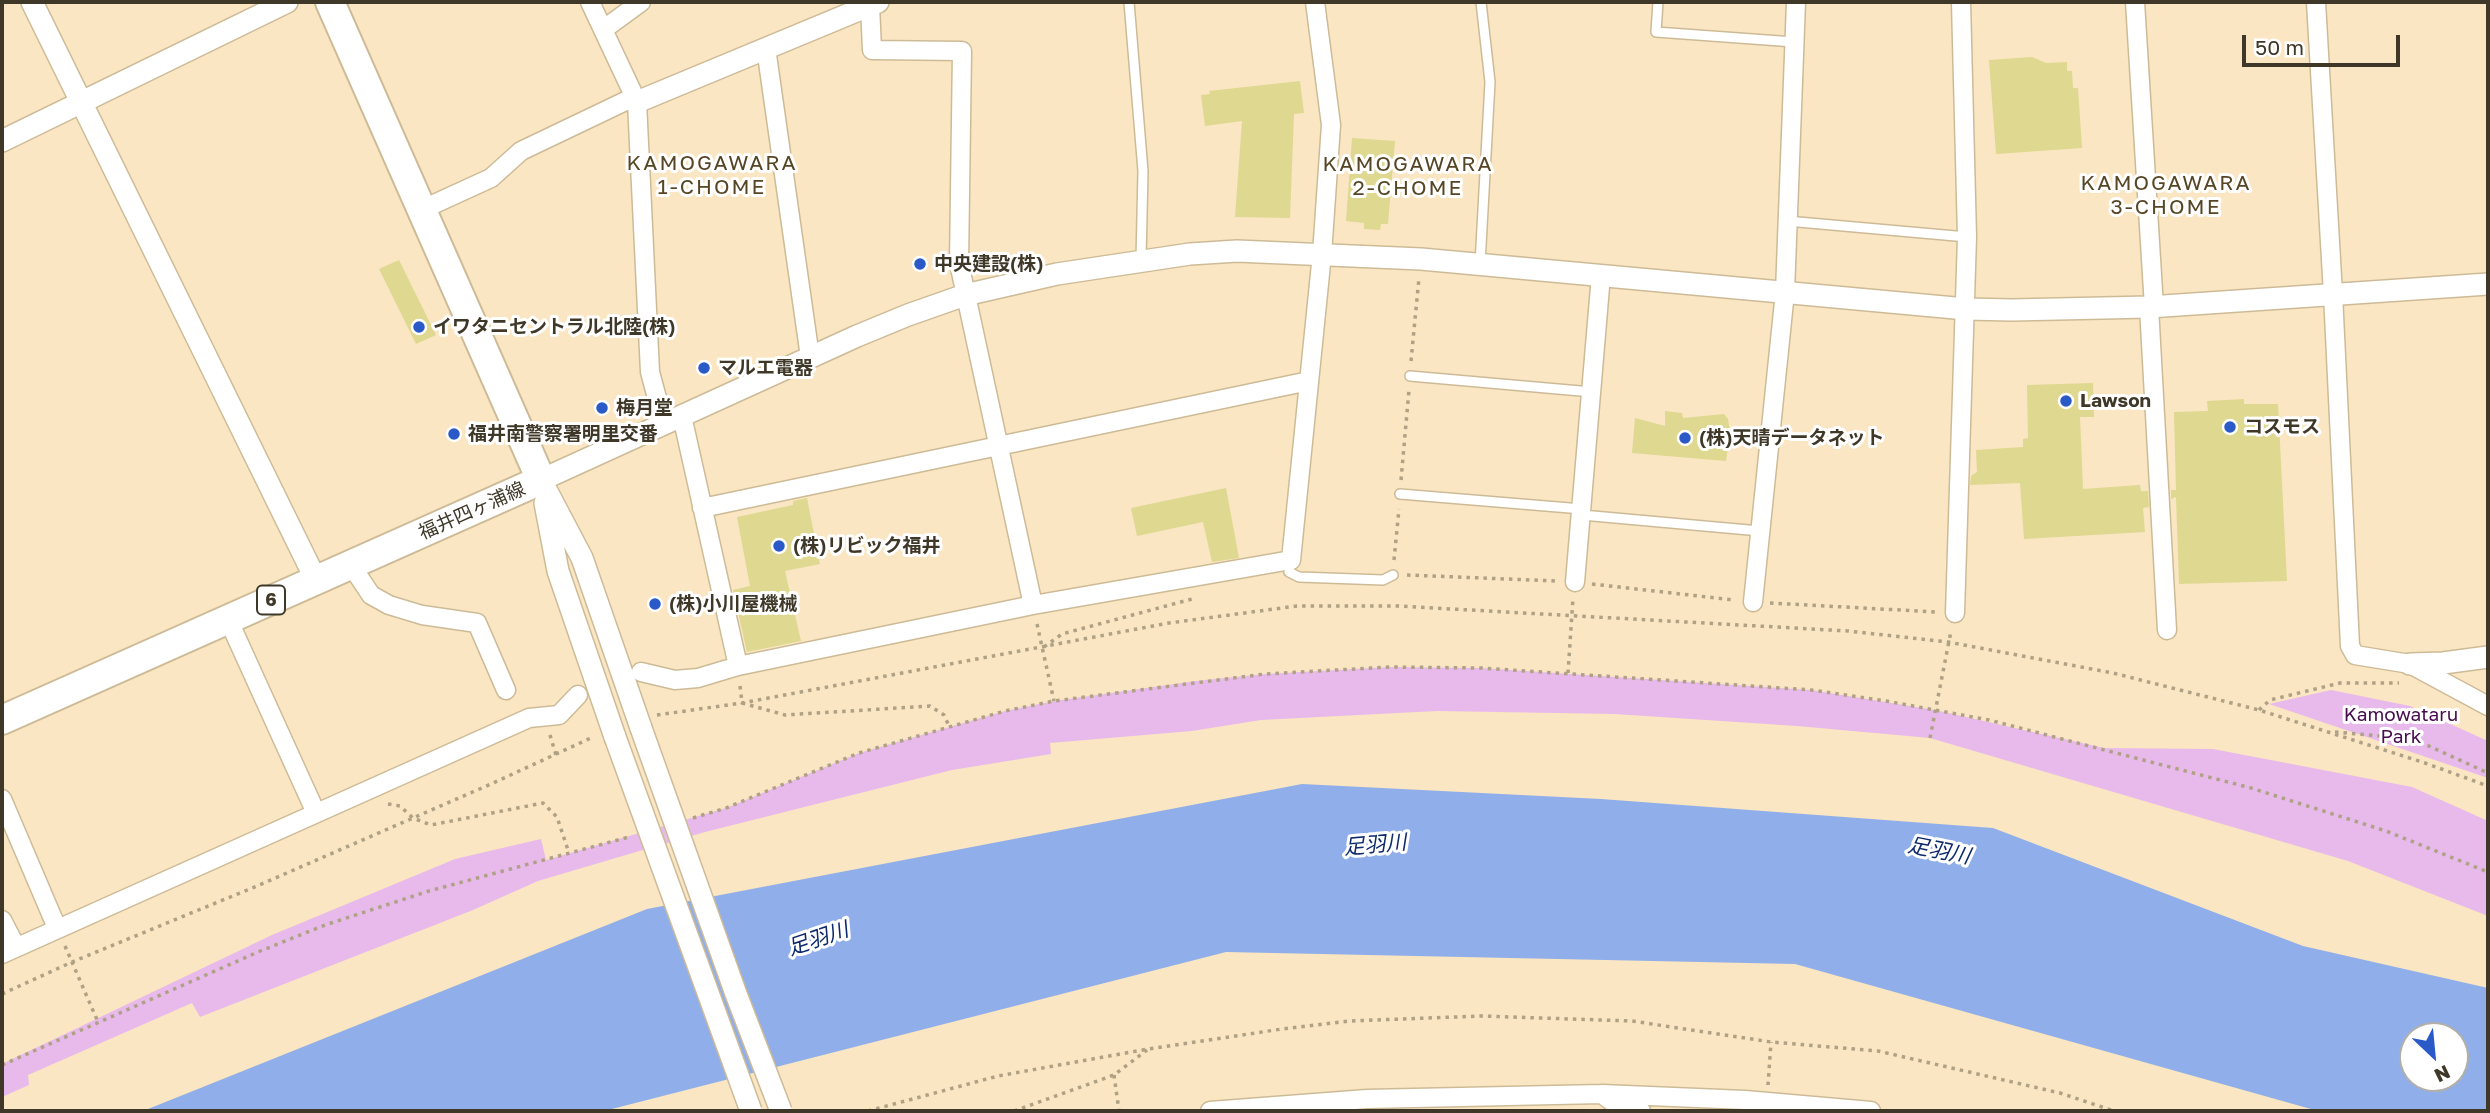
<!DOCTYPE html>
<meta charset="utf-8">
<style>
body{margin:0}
#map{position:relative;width:2490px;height:1113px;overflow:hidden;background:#fae6c2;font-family:"Golos Text",sans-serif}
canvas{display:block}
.frame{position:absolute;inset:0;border:4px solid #3f3829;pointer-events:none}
.north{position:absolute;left:2399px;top:1022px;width:70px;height:70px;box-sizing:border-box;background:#fff;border:2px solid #b2afa9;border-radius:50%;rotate:154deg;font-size:19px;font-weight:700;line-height:28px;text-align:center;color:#3f3829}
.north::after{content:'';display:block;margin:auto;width:24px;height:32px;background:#2a5ac8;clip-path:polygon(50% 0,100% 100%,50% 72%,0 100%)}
.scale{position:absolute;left:2242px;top:35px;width:158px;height:32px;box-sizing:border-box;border:4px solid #3f3829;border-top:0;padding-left:9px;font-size:21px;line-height:24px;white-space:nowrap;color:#3f3829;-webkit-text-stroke:5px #fff;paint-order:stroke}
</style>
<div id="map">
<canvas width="2490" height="1113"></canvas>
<div class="frame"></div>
<div class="north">N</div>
<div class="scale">50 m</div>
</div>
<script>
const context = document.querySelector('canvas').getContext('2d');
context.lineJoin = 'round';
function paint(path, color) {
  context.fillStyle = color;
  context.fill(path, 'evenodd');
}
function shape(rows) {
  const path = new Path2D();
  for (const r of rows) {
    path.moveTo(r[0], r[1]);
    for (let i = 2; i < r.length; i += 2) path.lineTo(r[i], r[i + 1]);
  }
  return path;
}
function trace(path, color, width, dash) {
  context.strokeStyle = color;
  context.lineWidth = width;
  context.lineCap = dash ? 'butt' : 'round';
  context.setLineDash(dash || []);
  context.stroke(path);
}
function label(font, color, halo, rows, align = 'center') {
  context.font = font + ' "Golos Text","Noto Sans JP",sans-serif';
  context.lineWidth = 6;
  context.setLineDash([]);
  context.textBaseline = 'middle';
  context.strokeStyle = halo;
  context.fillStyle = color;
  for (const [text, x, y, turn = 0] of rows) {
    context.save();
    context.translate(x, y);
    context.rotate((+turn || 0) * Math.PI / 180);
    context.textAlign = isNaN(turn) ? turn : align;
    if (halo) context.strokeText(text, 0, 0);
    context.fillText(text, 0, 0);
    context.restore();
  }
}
const green = shape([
 [1390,667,1481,668,1811,690,1935,710,2104,748,2213,749,2412,787,2488,821,2488,916,2348,861,1930,738,1797,726,1615,714,1437,711,1261,720,1192,731,1050,743,1051,754,952,770,705,832,636,852,538,881,473,910,200,1017,192,1003,28,1075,29,1085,2,1097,2,1064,272,935,455,859,541,839,546,860,726,808,859,753,1005,711,1054,701,1196,681,1265,674],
 [2331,690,2410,706,2488,741,2488,778,2269,704]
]);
const water = shape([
 [1302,784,1601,799,1993,828,2303,946,2488,988,2488,1111,2318,1111,1795,964,1226,952,604,1111,143,1111,647,909],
 [2413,1036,2455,1036,2455,1078,2413,1078]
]);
const building = shape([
 [2032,57,2046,63,2067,62,2067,71,2072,71,2073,88,2078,88,2082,148,1996,154,1989,60],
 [1300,81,1304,113,1294,114,1290,218,1235,217,1242,121,1205,126,1201,95,1210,94,1209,91],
 [1352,138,1395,141,1388,224,1381,224,1380,230,1364,229,1364,223,1346,221],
 [399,260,436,335,416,344,379,269],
 [2093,383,2094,417,2080,417,2083,489,2140,485,2141,491,2148,491,2149,507,2143,508,2145,532,2024,539,2020,483,1970,485,1971,476,1977,472,1976,450,2023,447,2023,439,2028,438,2027,385],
 [2244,399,2244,404,2278,404,2287,581,2179,584,2176,497,2171,499,2171,490,2176,490,2174,412,2208,411,2207,401],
 [1665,411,1682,413,1683,418,1724,414,1728,419,1730,432,1726,461,1632,453,1635,418,1665,426],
 [1226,488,1239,558,1212,562,1203,522,1137,536,1131,508],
 [807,498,820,564,785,571,801,641,747,652,733,590,750,586,737,517,793,505,793,501]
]);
const path = shape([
 [1411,361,1419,278],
 [1401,480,1409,390],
 [1394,560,1399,509],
 [1407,575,1557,581],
 [1592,584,1734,600],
 [1770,603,1937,612],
 [1037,624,1054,701],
 [1044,647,1062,634,1192,599],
 [1568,673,1573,598],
 [740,686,742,703,785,715,930,706,944,715,949,726],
 [2259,710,2270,700,2340,683,2399,683],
 [657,715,742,703,1169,623,1297,606,1398,606,1848,631,1948,642,2113,673,2259,710,2425,763,2488,786],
 [2335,732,2381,736,2429,746,2488,773],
 [550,735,556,755],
 [1930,738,1951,631],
 [388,804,400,806,413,818,431,825,543,803,557,817,569,853],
 [693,818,726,808,859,753,1005,711,1054,701,1265,674,1390,667,1481,668,1811,690,1886,701,1989,720,2251,788,2386,831,2488,872],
 [65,946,98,1022],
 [2,994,72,962,257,886,491,784,593,737],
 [2,1065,258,952,325,925,429,891,629,837],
 [1114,1075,1119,1111],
 [1768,1085,1771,1042],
 [868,1111,998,1076,1148,1049,1282,1029,1349,1021,1481,1016,1632,1021,1771,1042,1878,1051,2060,1093,2114,1111],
 [1014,1111,1114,1075,1147,1050]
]);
const service = shape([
 [1129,2,1143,171,1141,260],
 [1658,2,1656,32,1794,42],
 [1787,221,1967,237],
 [1480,264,1490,82,1481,2],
 [1410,376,1592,392],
 [1400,494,1582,509],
 [1582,515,1760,531],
 [1291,560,1289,572,1299,577,1383,580,1393,575]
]);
const minor = shape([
 [590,2,637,102,650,372,664,424],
 [2135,2,2154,307],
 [2316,2,2333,294,2350,646,2355,655,2410,664,2488,706],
 [870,5,872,50,962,51,959,263,1033,605],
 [604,29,641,2],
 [766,48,810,357],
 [421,210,491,178,521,151,634,97],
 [2149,307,2167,630],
 [682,416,738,666],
 [702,508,1309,381],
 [351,565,371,595,389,605,422,615,477,623,506,690],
 [1575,582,1601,275],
 [1753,602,1785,292,1796,2],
 [1955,613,1967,237,1961,2],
 [228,619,316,813],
 [641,672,675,680,698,678,738,666,1033,605,1291,560,1322,254,1331,125,1315,2],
 [2,799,57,928],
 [2,920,16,947],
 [2,954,529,718,559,715,578,695],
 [1602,1094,1619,1107,1641,1111],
 [1210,1111,1367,1099,1602,1094,1745,1100,1871,1111]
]);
const tertiary = shape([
 [32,2,316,580],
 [637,102,878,2],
 [2,141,287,2],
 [541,480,857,336,908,315,965,295,1057,274,1190,254,1237,251,1421,259,1966,309,2012,310,2149,307,2488,284],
 [541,480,582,558,641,728],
 [545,503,558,571,615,737],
 [2410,664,2443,663,2488,657]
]);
const primary = shape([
 [2,720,541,480,330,2]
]);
const tertiaryBridge = shape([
 [641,728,736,994,781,1111],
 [615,737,751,1111]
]);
const markers = [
 [920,264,7,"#2a5ac8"],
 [419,327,7,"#2a5ac8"],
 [704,368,7,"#2a5ac8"],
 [2066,401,7,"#2a5ac8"],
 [602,408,7,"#2a5ac8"],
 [2230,427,7,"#2a5ac8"],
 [454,434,7,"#2a5ac8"],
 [1685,438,7,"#2a5ac8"],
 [779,546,7,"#2a5ac8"],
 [655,604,7,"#2a5ac8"]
];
const shields = [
 [271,600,28]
];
const shieldNames = [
 ["6",271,600]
];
const poiNames = [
 ["中央建設(株)",934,264],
 ["イワタニセントラル北陸(株)",433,327],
 ["マルエ電器",718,368],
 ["Lawson",2080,401],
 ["梅月堂",616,408],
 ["コスモス",2244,427],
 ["福井南警察署明里交番",468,434],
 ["(株)天晴データネット",1699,438],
 ["(株)リビック福井",793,546],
 ["(株)小川屋機械",669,604]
];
const streetNames = [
 ["福井四ヶ浦線",472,511,-24]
];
const parkNames = [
 ["Kamowataru",2401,715],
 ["Park",2401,737]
];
const neighbourhoodNames = [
 ["KAMOGAWARA",712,163],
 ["1-CHOME",712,187],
 ["KAMOGAWARA",1408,164],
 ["2-CHOME",1408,188],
 ["KAMOGAWARA",2166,183],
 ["3-CHOME",2166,207]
];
const waterNames = [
 ["足羽川",1375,845,-5],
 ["足羽川",1939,851,11],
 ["足羽川",818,939,-19]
];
paint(green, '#e8baec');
paint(water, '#90aee9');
paint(building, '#ded890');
trace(service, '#cdbb97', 12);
trace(minor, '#cdbb97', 21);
trace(tertiary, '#cdbb97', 24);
trace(primary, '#cdbb97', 32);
trace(path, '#afa185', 3.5, [3.5, 5]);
trace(service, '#fff', 9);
trace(minor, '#fff', 18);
trace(tertiary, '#fff', 21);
trace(primary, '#fff', 28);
trace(tertiaryBridge, '#cdbb97', 24, []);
trace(tertiaryBridge, '#fff', 21);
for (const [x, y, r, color] of markers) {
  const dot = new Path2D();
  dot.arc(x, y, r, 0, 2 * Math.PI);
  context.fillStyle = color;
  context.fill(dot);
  trace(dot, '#fff', 2.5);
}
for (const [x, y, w] of shields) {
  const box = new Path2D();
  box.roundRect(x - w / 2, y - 14.5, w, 29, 5);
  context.fillStyle = '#fff';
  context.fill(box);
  trace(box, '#3f3829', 2);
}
label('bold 18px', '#3f3829', null, shieldNames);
label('bold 19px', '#3f3829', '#fff', poiNames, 'left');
label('19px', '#3f3829', '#fff', streetNames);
label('19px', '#470b4e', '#fff', parkNames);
context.letterSpacing = '2px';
label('21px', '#564626', '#fff', neighbourhoodNames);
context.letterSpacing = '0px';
label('italic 21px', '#0d2a6d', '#fff', waterNames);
</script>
